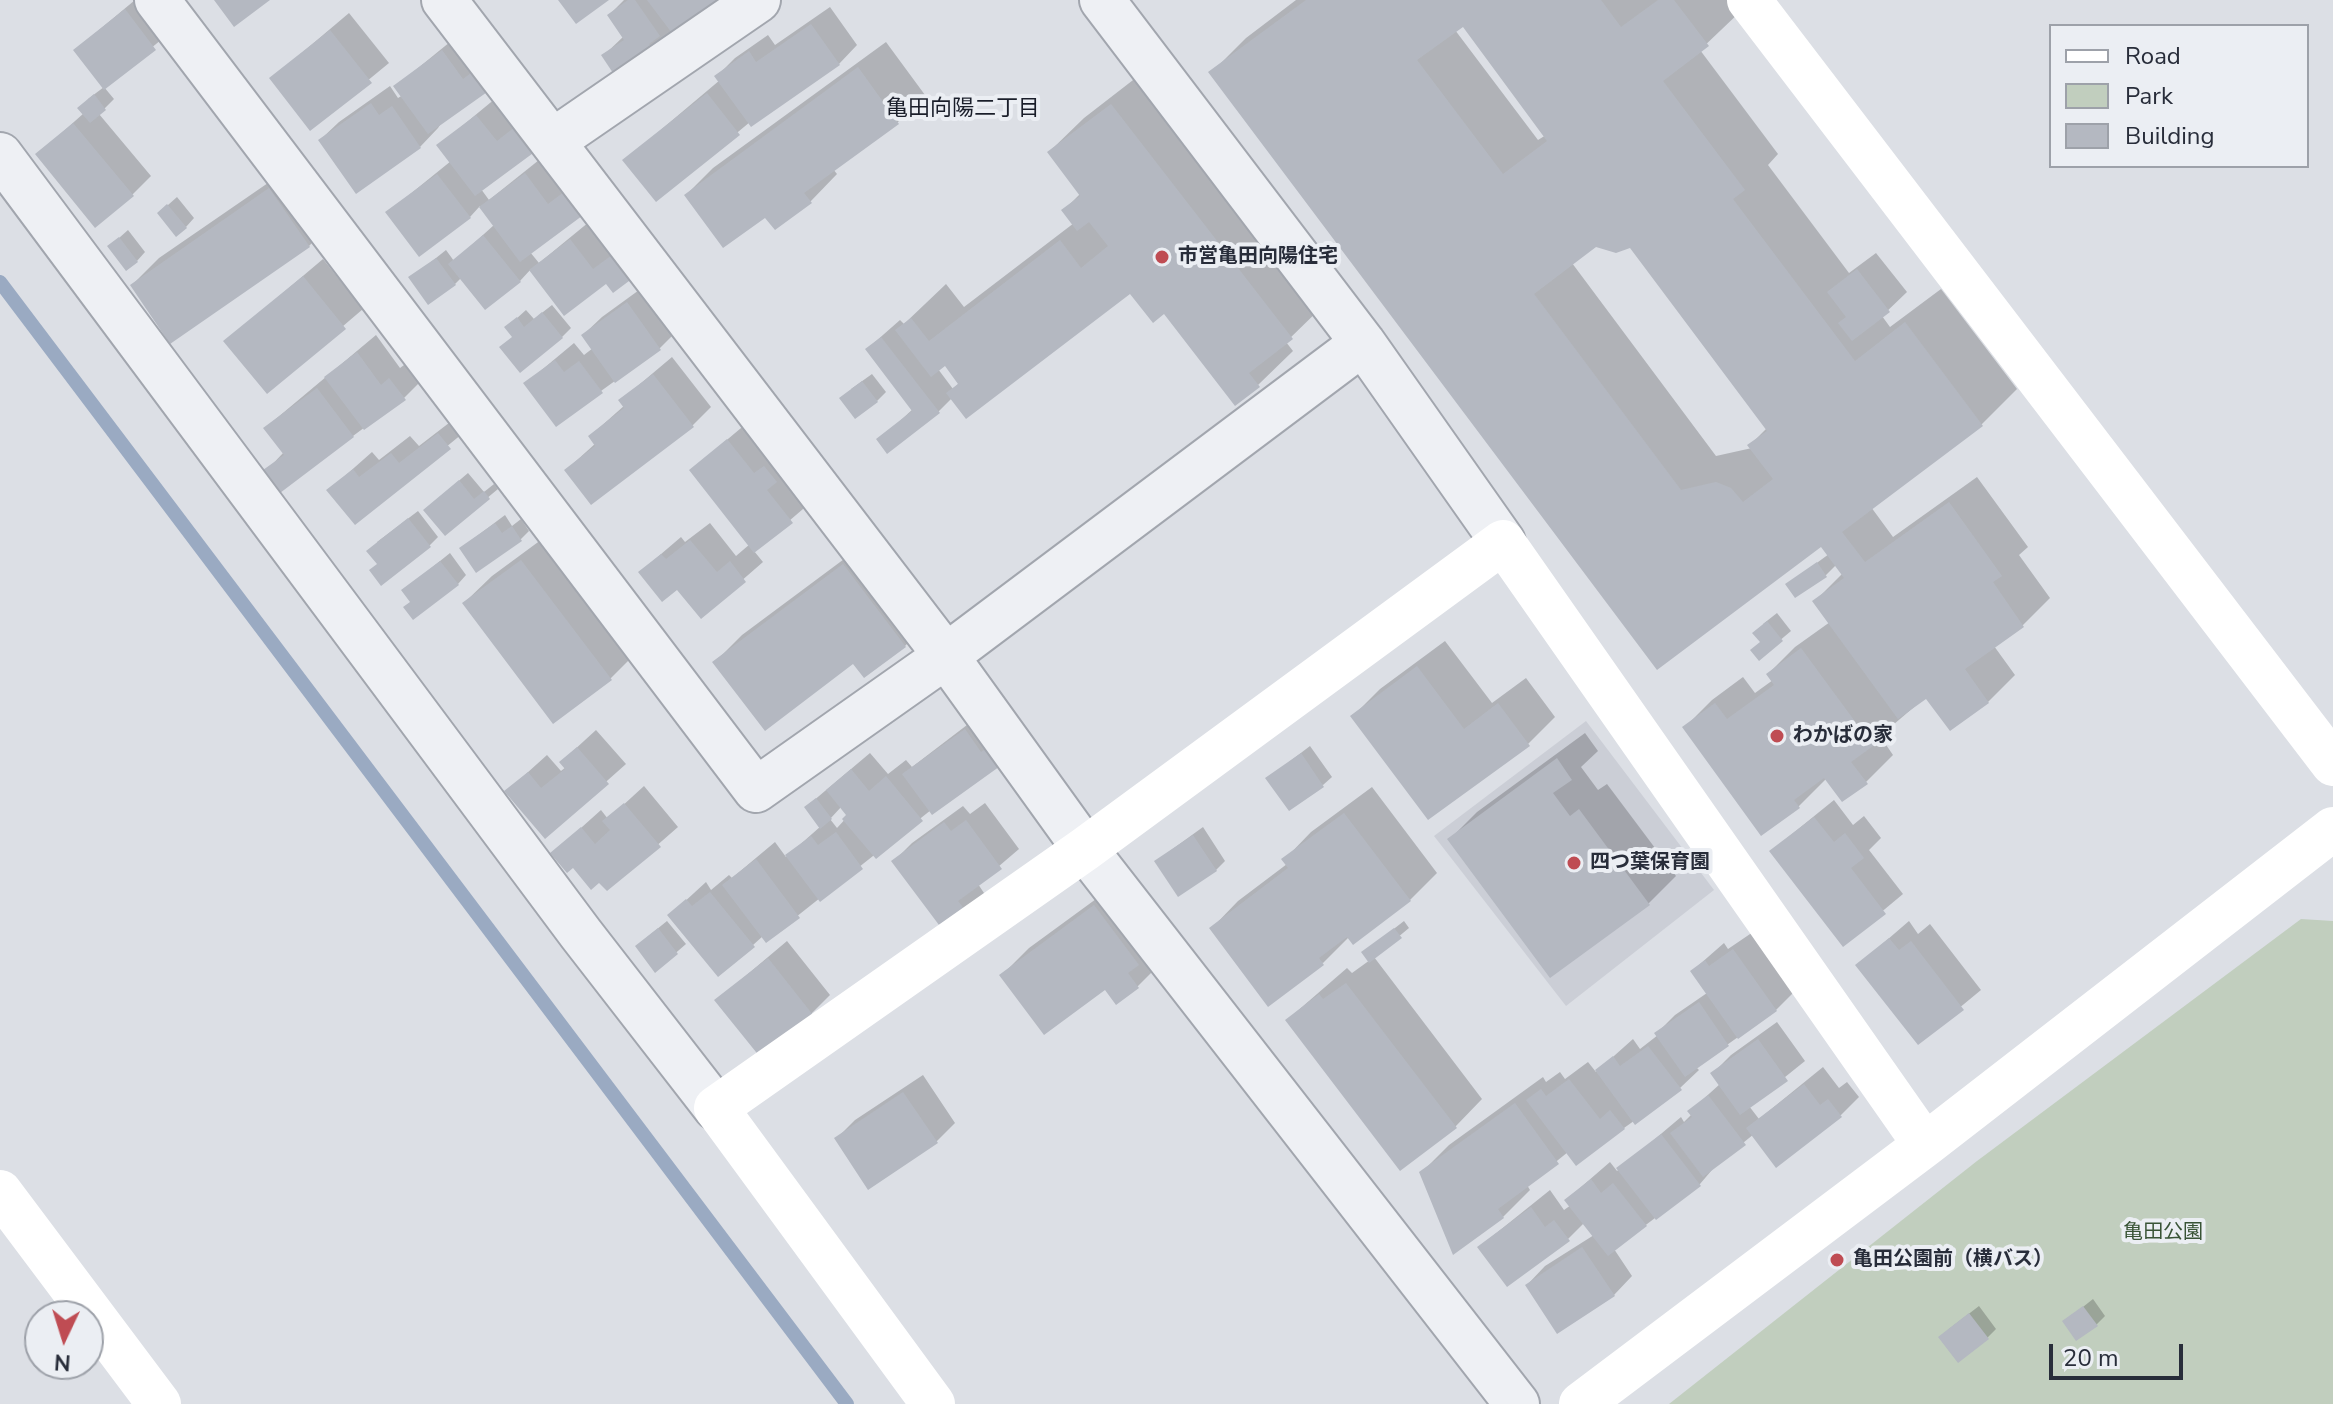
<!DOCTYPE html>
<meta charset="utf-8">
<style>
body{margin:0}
#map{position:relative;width:2333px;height:1404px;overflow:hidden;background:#dcdfe5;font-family:"Nunito Sans",sans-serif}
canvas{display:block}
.legend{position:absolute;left:2049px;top:24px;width:260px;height:144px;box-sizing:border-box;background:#ebeef3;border:2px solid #9da1a9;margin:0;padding:10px 14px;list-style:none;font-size:24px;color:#282d3a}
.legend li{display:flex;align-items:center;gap:16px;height:40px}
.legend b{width:40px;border:2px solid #9da1a9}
.north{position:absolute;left:24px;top:1300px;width:80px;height:80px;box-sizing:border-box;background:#ebeef3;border:2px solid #9da1a9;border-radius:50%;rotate:184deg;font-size:22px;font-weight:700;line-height:32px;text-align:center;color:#282d3a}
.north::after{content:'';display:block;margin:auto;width:28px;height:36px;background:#bf4c53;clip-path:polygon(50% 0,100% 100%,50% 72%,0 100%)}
.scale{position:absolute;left:2049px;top:1344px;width:134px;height:36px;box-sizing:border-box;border:4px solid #282d3a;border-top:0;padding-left:10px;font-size:24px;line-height:28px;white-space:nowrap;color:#282d3a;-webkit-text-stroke:6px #ebeef3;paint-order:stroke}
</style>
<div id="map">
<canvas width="2333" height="1404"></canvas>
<ul class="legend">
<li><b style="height:10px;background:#fff"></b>Road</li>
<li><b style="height:22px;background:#c1cebe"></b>Park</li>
<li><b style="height:22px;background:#b4b8c1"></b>Building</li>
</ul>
<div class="north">N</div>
<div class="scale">20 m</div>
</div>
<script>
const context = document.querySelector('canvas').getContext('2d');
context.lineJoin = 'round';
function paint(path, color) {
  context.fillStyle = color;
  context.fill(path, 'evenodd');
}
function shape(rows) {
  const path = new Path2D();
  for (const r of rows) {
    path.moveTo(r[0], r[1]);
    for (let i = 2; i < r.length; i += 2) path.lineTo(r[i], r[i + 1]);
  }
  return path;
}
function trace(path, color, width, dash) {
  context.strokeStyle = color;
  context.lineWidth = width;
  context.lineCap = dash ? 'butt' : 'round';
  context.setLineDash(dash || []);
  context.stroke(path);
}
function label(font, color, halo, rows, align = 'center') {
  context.font = font + ' "Nunito Sans","Noto Sans JP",sans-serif';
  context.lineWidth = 8;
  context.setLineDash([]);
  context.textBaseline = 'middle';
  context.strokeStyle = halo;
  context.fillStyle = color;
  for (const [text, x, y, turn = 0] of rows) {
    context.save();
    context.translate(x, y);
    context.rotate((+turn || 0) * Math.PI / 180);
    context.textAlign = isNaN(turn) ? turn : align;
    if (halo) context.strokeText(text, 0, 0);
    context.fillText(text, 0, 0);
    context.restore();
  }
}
const built = shape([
 [1586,721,1714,890,1566,1006,1434,836]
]);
const green = shape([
 [2301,919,2333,921,2333,1404,1669,1404,1977,1161]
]);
const shadow = shape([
 [135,0,150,0,173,30,104,87,114,99,99,114,151,176,132,195,38,154,84,113,88,99,104,87,75,50],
 [624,0,729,0,655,54,603,56,624,36,609,15],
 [1296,0,1735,0,1742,10,1700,50,1778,154,1768,165,1849,273,1876,253,1907,292,1882,316,1890,327,1941,289,2017,389,1982,424,1871,507,1893,537,1977,477,2028,547,2019,555,2050,598,2023,625,1994,646,2015,675,1988,702,1927,696,1880,736,1893,755,1866,782,1827,778,1798,807,1685,727,1712,700,1743,677,1755,693,1773,680,1768,674,1795,647,1830,622,1815,601,1843,573,1836,565,1826,575,1788,584,1829,554,1822,544,1657,667,1211,73,1246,38],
 [1463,24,1546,135,1538,140,1455,30],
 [1597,246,1630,246,1767,428,1750,445,1752,448,1716,456,1572,263],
 [830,7,857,45,839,64,750,122,657,199,625,160,720,80,717,76,735,58,768,35,775,45],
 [349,13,389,63,310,128,271,79],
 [461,33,482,62,438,128,420,147,320,140,339,122,390,86,398,98,403,95,396,86],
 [886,42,925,95,898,122,833,169,837,174,810,202,765,215,686,195,713,168],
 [1146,70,1326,303,1286,342,1293,351,1258,385,1164,312,1130,291,952,398,938,412,879,440,913,409,867,349,900,320,904,324,946,284,964,307,1074,223,1064,210,1081,193,1049,152,1084,118],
 [945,364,960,382,953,389,938,369],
 [496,98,540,106,481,189,489,200,544,156,568,187,530,252,539,263,589,222,638,233,607,282,531,269,520,281,461,278,455,284,411,278,446,250,454,261,494,225,480,206,470,217,388,212,451,161,439,145],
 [297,163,336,219,309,246,132,285,159,258],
 [177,197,194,218,186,227,159,213],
 [128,230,145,252,137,261,110,246],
 [323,259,363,309,267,391,226,341],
 [646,285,678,330,659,349,601,391,526,383,574,343,584,355,593,348,583,335,602,317],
 [552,305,571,328,562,337,514,336,516,319,526,310,534,319],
 [376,335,400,368,408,362,422,380,404,398,353,436,266,471,284,452,265,428],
 [672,357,711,407,693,425,592,503,566,470,596,443,590,436,625,405,621,400],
 [872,374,886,392,877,401,851,389],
 [458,416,468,429,355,522,329,490,372,452,379,460,410,436,419,446],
 [747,423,810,503,754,551,763,562,701,616,678,587,640,572,681,537,685,542,710,523,736,556,750,544,691,470],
 [468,473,484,492,494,484,498,489,445,533,434,502],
 [418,511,438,537,429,546,378,563,377,542],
 [505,515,512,526,521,519,529,531,521,539,461,548],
 [549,534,638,651,611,678,554,721,464,603,492,576],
 [871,539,932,618,905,646,854,661,715,662,742,635],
 [450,553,466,575,458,584,412,601,404,590],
 [1777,613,1791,631,1759,658,1763,624],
 [1445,641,1492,703,1526,678,1555,717,1528,744,1353,716,1380,689],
 [984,712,1000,735,931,810,767,940,763,936,753,945,670,915,706,882,711,890,729,875,732,878,775,842,786,857,821,826,806,807,870,753,888,774,906,760,912,767],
 [842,806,849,815,837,828,830,819],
 [596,730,626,764,545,836,507,791,547,755,561,771,566,767,561,762],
 [1585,733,1598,751,1581,767,1598,790,1607,784,1676,876,1649,903,1551,975,1450,839,1477,812],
 [1310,746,1332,777,1323,785,1268,778],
 [644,786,678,827,607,889,599,880,553,853,601,810,608,819],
 [1372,787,1437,873,1410,900,1349,937,1323,963,1211,929,1238,901,1287,864,1284,860,1311,832],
 [1834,800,1853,825,1864,816,1881,838,1869,850,1903,894,1843,944,1771,851],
 [985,803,1019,849,978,884,986,896,968,914,894,861,912,843,963,806,970,814],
 [1203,827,1225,861,1216,870,1156,861],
 [1122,880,1165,959,1138,986,1117,1002,1105,987,1002,975,1029,948],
 [667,921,686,944,656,970,646,938],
 [1404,921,1409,928,1374,957,1482,1099,1455,1127,1287,1020,1347,968,1352,973,1370,960,1364,952],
 [1909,921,1918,934,1930,924,1981,990,1918,1042,1858,965],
 [1753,932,1794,992,1776,1010,1696,1067,1699,1070,1680,1088,1624,1128,1568,1152,1527,1185,1530,1190,1503,1217,1422,1172,1449,1145,1543,1077,1546,1082,1560,1072,1565,1079,1588,1062,1596,1072,1633,1039,1640,1049,1658,1035,1657,1033,1675,1015,1707,993,1692,971,1724,943,1728,949],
 [787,941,830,995,811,1014,717,1000],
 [1777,1022,1805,1061,1749,1106,1759,1119,1823,1067,1839,1088,1847,1082,1859,1097,1841,1115,1754,1134,1717,1164,1700,1184,1614,1249,1632,1276,1614,1295,1527,1285,1545,1266,1594,1235,1584,1223,1568,1239,1479,1247,1550,1190,1564,1210,1571,1205,1566,1200,1610,1162,1617,1171,1681,1117,1684,1122,1692,1114,1690,1111,1720,1084,1713,1073,1731,1055],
 [923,1075,955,1123,936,1142,836,1139,855,1120],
 [2093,1299,2105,1316,2096,1325,2064,1322],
 [1979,1306,1996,1329,1987,1338,1949,1329]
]);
const stream = shape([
 [0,282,847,1404]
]);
const building = shape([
 [214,0,270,0,234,27],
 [558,0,609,0,576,24],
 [628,0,635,0,660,36,649,44,657,55,619,82,601,55,624,40,607,15],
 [647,0,732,0,678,41],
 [1306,0,1601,0,1621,27,1658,0,1674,0,1709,46,1663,81,1745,190,1733,199,1855,361,1905,322,1983,426,1842,532,1865,562,1949,502,2002,576,1993,582,2024,627,1965,669,1989,703,1950,731,1926,699,1898,719,1812,601,1844,578,1821,547,1657,670,1208,72],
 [1463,27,1547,141,1503,174,1417,60],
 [1596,247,1616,253,1630,248,1767,431,1747,445,1773,479,1743,502,1731,488,1716,482,1681,490,1534,294],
 [125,9,156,50,104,90,73,50],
 [811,24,840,65,751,127,714,76,749,51,756,62],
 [330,30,372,83,310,131,269,78],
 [442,50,463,79,475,70,490,90,428,134,393,86],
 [858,67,899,124,804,193,812,203,775,230,765,218,723,248,684,195],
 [707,93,740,135,656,202,622,160],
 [94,94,106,110,90,123,77,108],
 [371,103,379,115,392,106,421,148,356,194,318,140],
 [1111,104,1293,339,1249,373,1260,387,1235,406,1164,314,1153,323,1130,294,966,419,946,393,958,384,945,366,931,377,895,330,911,318,929,341,1060,240,1081,268,1108,246,1089,222,1077,231,1061,210,1080,196,1047,152],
 [476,115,497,141,520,123,540,148,475,196,436,145],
 [73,123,134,196,95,228,35,154],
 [525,173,548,204,572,186,590,210,520,262,479,207],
 [437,174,471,218,419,257,385,212],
 [269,188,310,247,170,344,130,285],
 [167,204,187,228,176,237,157,213],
 [483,235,521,282,485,310,448,264],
 [119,237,138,262,126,271,107,246],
 [570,239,593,269,619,250,637,275,613,293,606,284,564,316,529,270],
 [436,258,456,285,428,305,408,277],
 [1857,269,1890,312,1852,341,1838,323,1846,317,1827,292],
 [303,276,346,329,267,394,223,341],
 [627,302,661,350,615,383,581,335],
 [542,312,563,338,520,373,499,347,512,337,504,327,517,317,524,327],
 [881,337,940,413,887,454,876,439,912,411,865,349],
 [357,352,381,385,389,378,406,400,364,430,324,377],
 [555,360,564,372,579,361,603,393,556,427,523,383],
 [653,374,694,427,591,505,564,470,595,446,588,436,624,408,618,400],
 [862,381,878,402,855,419,839,398],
 [317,388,354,437,280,493,263,470,284,455,263,428],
 [438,433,451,449,355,525,326,490,353,469,359,477,391,453,399,463],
 [727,439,754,473,764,466,777,482,767,490,793,523,754,553,689,470],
 [459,480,474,499,484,491,490,499,445,536,423,510],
 [408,518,431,547,381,586,369,570,377,564,366,551],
 [495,523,502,533,512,526,522,541,476,573,459,548],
 [690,540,717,572,730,561,746,582,701,619,677,590,662,602,638,572,661,554,666,559],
 [521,560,612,680,553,724,462,603],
 [440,561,459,585,413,620,403,607,410,602,401,590],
 [1817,562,1827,577,1795,598,1785,584],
 [843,564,906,647,864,678,853,664,765,731,712,662],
 [1767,621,1783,641,1759,661,1750,650,1760,642,1752,633],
 [1801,648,1873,746,1851,762,1868,784,1842,802,1824,778,1794,800,1800,808,1761,836,1682,727,1715,703,1727,719,1774,685,1766,674],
 [1417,666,1464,729,1498,703,1530,746,1428,820,1350,716],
 [965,729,981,752,990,746,1003,764,932,815,902,774],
 [577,747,609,784,545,839,504,791,528,772,541,788,565,769,559,762],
 [1301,753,1324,787,1289,811,1265,778],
 [1557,758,1572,780,1553,793,1570,816,1579,809,1650,905,1550,978,1447,839],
 [851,769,869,791,886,776,923,821,876,859,842,819,846,815,826,790],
 [816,798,832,819,820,829,804,807],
 [624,803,661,847,607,891,599,883,591,890,573,868,567,873,550,853,581,827,595,844,610,830,602,821],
 [1344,813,1411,901,1353,945,1347,937,1319,958,1324,965,1268,1007,1209,928,1288,868,1281,859],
 [1814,817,1834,842,1845,833,1864,858,1851,868,1886,914,1843,947,1769,851],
 [966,820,1002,869,958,901,969,915,945,933,891,861,944,822,951,831],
 [836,832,863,869,820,902,785,855,811,836,818,845],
 [1193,835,1217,871,1178,897,1154,861],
 [756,859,800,918,766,943,722,885],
 [710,892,755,947,718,977,667,915,686,899,692,906],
 [1094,905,1139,965,1128,973,1139,988,1116,1005,1105,990,1044,1035,999,975],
 [658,928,678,954,655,973,635,946],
 [1394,928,1402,938,1369,963,1361,952],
 [1889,938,1899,950,1911,941,1964,1010,1918,1045,1855,965],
 [1733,949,1777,1011,1738,1039,1690,971,1705,960,1709,966],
 [768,958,813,1015,760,1057,714,1000],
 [1346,983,1457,1128,1400,1171,1285,1020,1319,994,1323,999],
 [1699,1002,1729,1046,1685,1077,1654,1033],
 [1758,1039,1788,1081,1740,1115,1710,1073],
 [1648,1046,1682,1090,1635,1125,1595,1070,1613,1056,1620,1066],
 [1569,1079,1600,1119,1610,1110,1625,1129,1576,1166,1526,1100,1541,1089,1546,1096],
 [1804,1084,1820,1105,1828,1099,1842,1117,1776,1168,1746,1128],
 [903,1092,938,1143,868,1190,834,1138],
 [1708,1095,1746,1145,1703,1177,1670,1133,1692,1117,1687,1111],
 [1515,1103,1559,1164,1498,1209,1504,1218,1453,1255,1419,1172],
 [1661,1134,1701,1186,1656,1220,1616,1168],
 [1591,1179,1601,1193,1613,1183,1647,1226,1608,1256,1564,1200],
 [1531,1207,1545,1227,1554,1220,1570,1241,1507,1287,1477,1247],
 [1582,1247,1615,1296,1557,1334,1525,1285],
 [2083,1306,2098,1326,2076,1341,2062,1321],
 [1969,1313,1989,1339,1958,1363,1938,1337]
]);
const street = shape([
 [157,0,756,790,946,656,1363,343,1503,542],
 [444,0,946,656,1085,849,1517,1404],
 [1102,0,1363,343],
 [553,141,758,0],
 [0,155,581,934,716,1108]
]);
const secondary = shape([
 [1749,0,2333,764],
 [0,1192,159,1404],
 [933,1404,716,1108,1085,849,1503,542,1925,1145],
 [1581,1404,1925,1145,2333,829]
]);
const markers = [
 [1162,257,8,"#bf4c53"],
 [1777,736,8,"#bf4c53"],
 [1574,863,8,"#bf4c53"],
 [1837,1260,8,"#bf4c53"]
];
const poiNames = [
 ["市営亀田向陽住宅",1178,257],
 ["わかばの家",1793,736],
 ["四つ葉保育園",1590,863],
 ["亀田公園前（横バス）",1853,1260]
];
const parkNames = [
 ["亀田公園",2163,1233]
];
const neighbourhoodNames = [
 ["亀田向陽二丁目",963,110]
];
paint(built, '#cbced6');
paint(green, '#c1cebe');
paint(shadow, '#0003');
trace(stream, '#9aaac2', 14);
paint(building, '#b4b8c1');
trace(street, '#a2a6ae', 48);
trace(street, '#eef0f4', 44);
trace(secondary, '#fff', 44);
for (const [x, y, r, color] of markers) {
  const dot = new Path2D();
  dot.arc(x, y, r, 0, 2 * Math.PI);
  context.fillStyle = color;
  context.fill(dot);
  trace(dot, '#ebeef3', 3);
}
label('bold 20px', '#282d3a', '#ebeef3', poiNames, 'left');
label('20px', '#395436', '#ebeef3', parkNames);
label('22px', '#1a1e2a', '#ebeef3', neighbourhoodNames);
</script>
